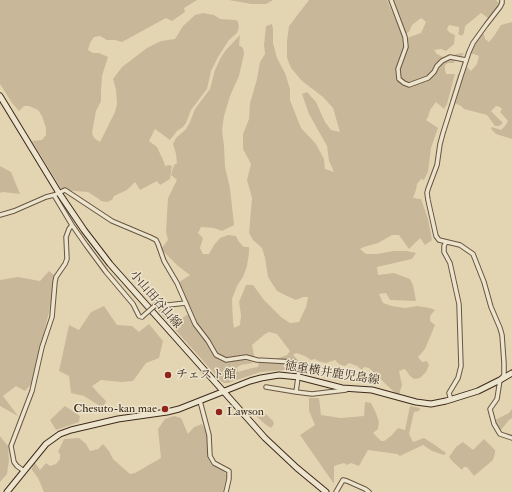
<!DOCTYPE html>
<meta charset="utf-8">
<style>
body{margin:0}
canvas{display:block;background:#e4d5b2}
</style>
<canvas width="512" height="492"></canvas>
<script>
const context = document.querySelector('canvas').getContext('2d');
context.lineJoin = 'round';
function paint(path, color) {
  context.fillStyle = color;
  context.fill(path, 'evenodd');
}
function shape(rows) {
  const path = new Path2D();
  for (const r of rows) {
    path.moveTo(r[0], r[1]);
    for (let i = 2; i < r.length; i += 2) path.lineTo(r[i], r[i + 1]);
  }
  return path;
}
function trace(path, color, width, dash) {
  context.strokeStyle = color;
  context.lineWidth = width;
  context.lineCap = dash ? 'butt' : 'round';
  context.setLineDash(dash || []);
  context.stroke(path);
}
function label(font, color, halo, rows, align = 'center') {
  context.font = font + ' "IM FELL Double Pica","Noto Serif JP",serif';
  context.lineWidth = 3;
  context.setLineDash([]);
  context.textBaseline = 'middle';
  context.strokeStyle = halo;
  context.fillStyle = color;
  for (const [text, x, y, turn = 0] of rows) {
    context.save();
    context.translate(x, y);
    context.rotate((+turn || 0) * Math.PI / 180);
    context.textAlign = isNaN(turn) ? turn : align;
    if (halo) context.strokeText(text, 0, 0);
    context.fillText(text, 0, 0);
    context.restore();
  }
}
const green = shape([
 [0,0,197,0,184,8,185,12,172,21,166,18,122,42,115,40,107,40,100,36,94,37,90,43,88,50,93,53,99,53,108,57,102,76,101,91,101,101,96,111,92,133,94,138,100,142,115,112,117,104,116,90,113,79,122,67,147,48,161,41,175,39,183,26,195,15,203,13,214,15,220,19,236,20,238,22,239,27,237,33,229,40,218,57,211,71,207,89,191,110,186,123,183,127,177,131,170,140,155,129,149,141,157,147,164,162,165,166,169,165,172,166,170,179,160,185,157,181,140,190,135,182,127,190,114,196,112,200,107,202,101,201,99,199,88,192,62,190,32,141,42,140,46,135,46,128,42,116,38,110,29,106,24,106,19,111,12,103,0,84],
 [229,0,273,0,266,4,251,4],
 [309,0,387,0,404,39,421,33,426,22,421,18,412,25,409,32,405,34,393,0,496,0,499,3,494,12,488,18,481,13,465,26,464,33,462,36,458,34,459,31,459,27,449,25,447,29,449,32,455,35,454,44,446,51,441,49,434,50,437,54,443,57,449,55,454,56,456,54,464,53,459,59,455,60,454,63,448,63,445,65,445,70,446,74,455,74,447,104,444,109,436,102,430,110,428,117,426,120,438,128,431,148,428,172,424,180,421,179,417,184,416,190,413,198,421,199,428,219,432,240,425,245,420,238,409,249,399,235,392,235,378,243,364,247,360,249,366,254,377,254,393,251,407,251,416,253,412,259,377,267,378,275,394,273,410,279,413,285,416,301,390,300,386,293,379,294,383,303,392,306,405,308,417,306,430,308,435,310,430,316,430,321,435,325,425,349,418,357,422,362,427,361,429,365,426,372,420,378,414,379,410,376,405,369,399,371,402,385,399,395,393,391,369,368,364,367,362,370,357,366,349,363,345,366,339,364,335,360,326,363,318,361,315,359,311,360,305,356,296,353,293,355,297,359,299,363,285,360,273,360,287,355,290,351,277,334,269,332,265,334,252,345,255,360,249,358,241,359,249,361,253,363,241,365,237,367,238,372,252,368,258,367,259,362,291,363,296,365,297,368,297,372,285,370,260,372,228,383,224,383,221,381,155,307,159,304,166,308,178,320,191,313,186,300,178,283,190,275,178,266,161,249,168,240,166,232,167,214,168,198,177,180,171,175,174,165,177,163,176,154,173,144,176,138,186,129,190,122,195,109,210,89,215,70,221,57,226,50,240,35,239,45,243,48,244,54,239,76,230,96,224,116,222,130,224,146,225,167,230,188,234,225,222,231,214,228,201,227,198,233,203,238,200,248,203,254,209,254,214,245,220,238,228,235,236,236,239,242,244,247,249,247,249,253,247,266,243,277,237,286,232,299,233,322,234,328,240,325,241,315,239,302,246,285,253,285,264,300,281,317,290,323,299,322,306,307,308,297,303,297,296,300,289,297,277,291,268,277,265,258,262,248,253,240,249,233,252,198,247,180,251,164,243,149,243,134,249,119,250,103,257,79,260,62,265,54,264,45,266,26,272,24,273,29,273,43,277,58,285,73,290,89,290,100,301,128,316,144,324,159,325,169,334,172,329,161,327,146,309,114,302,94,307,92,316,102,325,122,331,130,340,132,333,108,323,97,302,81,291,68,287,58,287,41,289,26],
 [512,22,512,139,496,134,491,129,492,127,501,130,505,126,508,121,500,112,502,109,500,107,496,106,491,111,503,123,499,126,495,126,487,115,464,109,461,106,450,101,458,74,461,71,462,61,466,66,471,71,477,64,479,56,474,54,467,54,471,44,478,32,484,34,485,39,489,42,494,36,501,25],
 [0,166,11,172,20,194,3,192,0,193],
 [49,271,54,275,54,283,49,312,37,360,33,382,25,391,16,386,3,396,18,416,0,406,0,280,18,277,40,281],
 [104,306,117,325,132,326,139,332,149,324,163,341,159,358,146,363,133,381,121,382,101,380,92,386,98,393,106,401,103,408,84,396,71,393,69,376,59,371,69,325,79,330,91,312],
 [309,398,319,398,321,415,341,418,364,416,365,402,371,403,376,413,379,422,378,429,373,433,381,441,384,441,391,436,398,428,405,430,410,406,420,408,419,411,414,412,409,434,413,442,424,438,432,443,446,453,444,455,432,451,423,445,400,456,397,454,368,450,359,466,351,463,347,465,344,463,334,466,334,484,300,435,315,425,309,411],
 [65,406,80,416,79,422,56,430,50,420],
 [512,409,512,418,509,420,500,431,498,429,495,420,509,413],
 [261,412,264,413,267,415,273,421,274,424,271,428,265,424,256,416],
 [174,416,181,418,188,434,194,427,202,424,207,433,208,458,211,464,223,471,227,475,223,492,44,492,38,478,32,470,32,467,35,463,40,470,46,463,50,466,56,464,60,459,60,454,58,452,64,439,79,438,86,444,90,451,98,449,103,444,109,451,113,459,130,474,135,473,161,458,158,429,165,419],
 [0,436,8,446,9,460,7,474,0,482],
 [484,439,495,450,495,453,493,460,474,476,467,467,464,467,462,470,453,462,449,457,456,447,463,442,473,450]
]);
const street = shape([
 [391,0,405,37,406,47,398,69,399,79,404,83,409,85,428,78,434,72,437,66,442,61,450,57,466,60],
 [502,0,502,3,500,7,486,25,473,43,469,52,461,76,443,133,440,144,437,165,428,189,427,193,428,200,436,236,439,240,460,245,473,254,484,282,491,307,500,328,502,335,504,363,504,375,500,380,497,399,490,409,494,424,500,434,512,438],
 [54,195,72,225,86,245,106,272,133,304,139,316,142,317],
 [0,215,14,211,46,197,54,195,65,190,112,221,150,237,156,240,158,244,164,261,177,283,195,324,208,341,216,355,226,360,246,357,257,360,294,362,299,366,299,370,296,392],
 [446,242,444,246,444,252,450,263,459,304,461,366,458,378,449,393,451,400],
 [159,302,168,305,186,303],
 [266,387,296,392,312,394,346,390],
 [200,401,209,435,210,456,214,463,229,471,229,479,226,492],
 [24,471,17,466,14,462,11,446,32,391,42,347,52,317,55,282,56,277,65,264,67,259,66,237,69,229,72,225],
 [336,492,343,480,347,481,365,489,369,492]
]);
const secondary = shape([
 [0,96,59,193,84,230,110,264,265,438,297,468,326,492],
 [7,492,46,444,60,434,71,430,118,419,167,412,179,409,250,381,261,378,279,375,299,377,342,388,372,390,416,402,431,404,446,401,478,391,500,380,512,373]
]);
const streetBridge = shape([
 [142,317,159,302]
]);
const markers = [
 [168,375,4,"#8f2418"],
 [165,409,4,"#8f2418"],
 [219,412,4,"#8f2418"]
];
const streetNames = [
 ["小山田谷山線",155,300,49],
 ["徳重横井鹿児島線",332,374,9]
];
const poiNames = [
 ["チェスト館",176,375],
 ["Chesuto-kan mae",157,409,"right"],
 ["Lawson",227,412]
];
paint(green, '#c8b899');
trace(street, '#675542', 5.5);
trace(secondary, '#3d2a1d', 7);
trace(street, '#ede4cd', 3.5);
trace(secondary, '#ede4cd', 5);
trace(streetBridge, '#675542', 5.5, []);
trace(streetBridge, '#ede4cd', 3.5);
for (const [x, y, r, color] of markers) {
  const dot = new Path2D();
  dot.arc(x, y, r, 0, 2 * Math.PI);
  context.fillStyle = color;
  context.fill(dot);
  trace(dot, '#ede4cd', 1.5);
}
label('12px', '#3d2a1d', '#ede4cd', streetNames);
label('12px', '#3d2a1d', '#ede4cd', poiNames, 'left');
</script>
